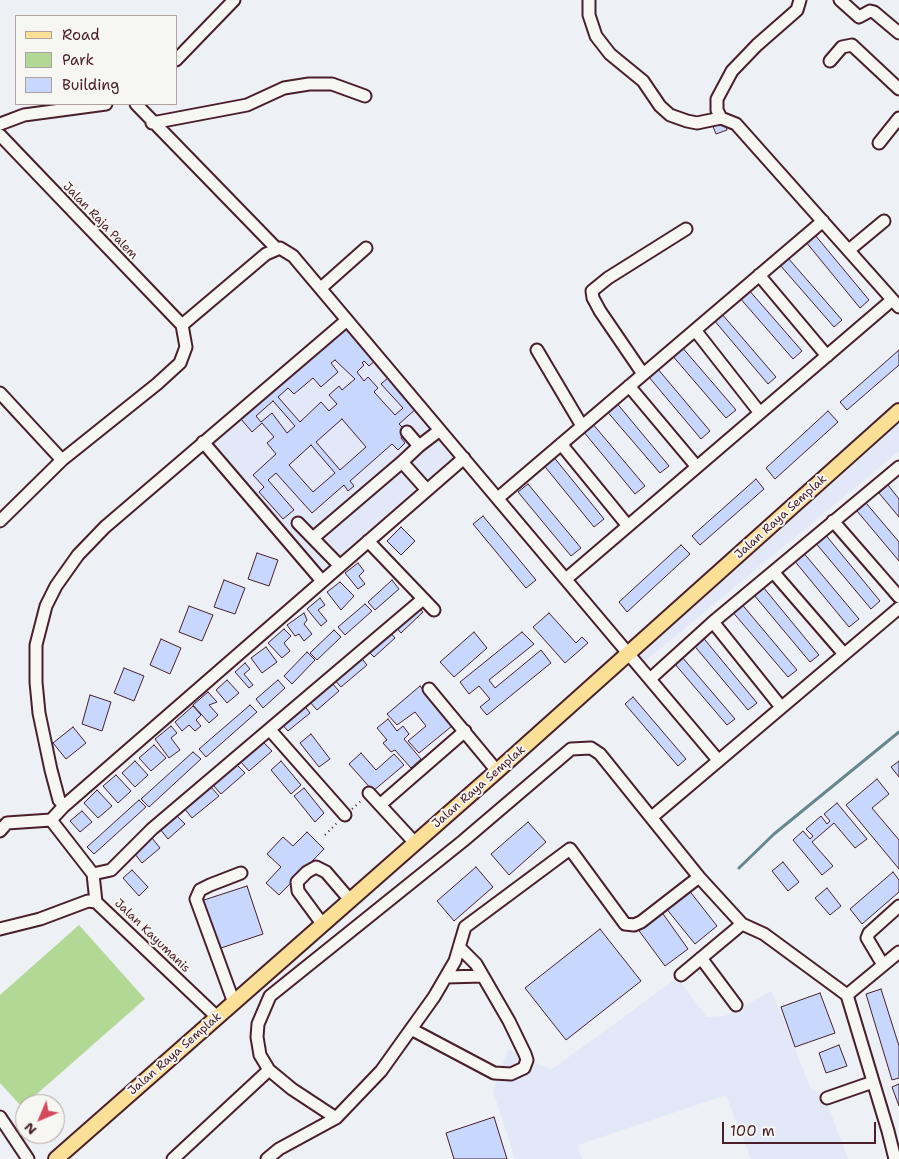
<!DOCTYPE html>
<style>
body{margin:0}
#map{position:relative;width:899px;height:1159px;overflow:hidden;background:#edf0f4;font-family:"Shantell Sans",sans-serif}
canvas{display:block}
.legend{position:absolute;left:15px;top:15px;width:162px;height:90px;box-sizing:border-box;background:#f6f6f2;border:1px solid #b1a0a2;margin:0;padding:6px 9px;list-style:none;font-size:15px;color:#4a1f2b}
.legend li{display:flex;align-items:center;gap:10px;height:25px}
.legend b{width:25px;border:1px solid #b1a0a2}
.north{position:absolute;left:15px;top:1094px;width:50px;height:50px;box-sizing:border-box;background:#f6f6f2;border:1px solid #b1a0a2;border-radius:50%;rotate:225deg;font-size:14px;font-weight:700;line-height:20px;text-align:center;color:#4a1f2b}
.north::after{content:'';display:block;margin:auto;width:18px;height:22px;background:#d1495b;clip-path:polygon(50% 0,100% 100%,50% 72%,0 100%)}
.scale{position:absolute;left:722px;top:1122px;width:154px;height:22px;box-sizing:border-box;border:2px solid #4a1f2b;border-top:0;padding-left:6px;font-size:15px;line-height:18px;white-space:nowrap;color:#4a1f2b;-webkit-text-stroke:4px #f6f6f2;paint-order:stroke}
</style>
<div id="map">
<canvas width="899" height="1159"></canvas>
<ul class="legend">
<li><b style="height:6px;background:#fadf96"></b>Road</li>
<li><b style="height:14px;background:#b1d894"></b>Park</li>
<li><b style="height:14px;background:#c8d7fe"></b>Building</li>
</ul>
<div class="north">N</div>
<div class="scale">100 m</div>
</div>
<script>
const context = document.querySelector('canvas').getContext('2d');
context.lineJoin = 'round';
function paint(path, color) {
  context.fillStyle = color;
  context.fill(path, 'evenodd');
}
function shape(rows) {
  const path = new Path2D();
  for (const r of rows) {
    path.moveTo(r[0], r[1]);
    for (let i = 2; i < r.length; i += 2) path.lineTo(r[i], r[i + 1]);
  }
  return path;
}
function trace(path, color, width, dash) {
  context.strokeStyle = color;
  context.lineWidth = width;
  context.lineCap = dash ? 'butt' : 'round';
  context.setLineDash(dash || []);
  context.stroke(path);
}
function label(font, color, halo, rows, align = 'center') {
  context.font = font + ' "Shantell Sans",sans-serif';
  context.lineWidth = 4;
  context.setLineDash([]);
  context.textBaseline = 'middle';
  context.strokeStyle = halo;
  context.fillStyle = color;
  for (const [text, x, y, turn = 0] of rows) {
    context.save();
    context.translate(x, y);
    context.rotate((+turn || 0) * Math.PI / 180);
    context.textAlign = isNaN(turn) ? turn : align;
    if (halo) context.strokeText(text, 0, 0);
    context.fillText(text, 0, 0);
    context.restore();
  }
}
const built = shape([
 [347,321,462,459,323,575,210,445],
 [899,418,899,451,644,662,636,651],
 [677,978,707,1017,725,1016,772,991,811,1089,824,1095,848,1159,751,1159,726,1095,578,1145,582,1159,515,1159,493,1091,508,1049,551,1070]
]);
const green = shape([
 [79,925,145,999,22,1107,0,1083,0,995]
]);
const stream = shape([
 [739,868,774,834,899,732]
]);
const building = shape([
 [724,119,727,130,716,134,712,124,724,119],
 [815,235,869,300,860,308,806,242,815,235],
 [788,258,842,320,834,327,780,265,788,258],
 [748,289,802,351,793,359,739,297,748,289],
 [721,313,776,377,768,384,713,319,721,313],
 [346,326,376,360,369,366,364,361,362,363,364,365,357,372,364,381,368,377,378,388,374,392,395,415,403,408,381,384,389,377,417,408,399,424,406,431,401,438,405,443,398,450,392,444,350,481,354,486,348,491,344,485,312,513,276,473,268,480,294,510,283,519,259,492,264,487,253,475,276,454,267,443,274,437,262,423,252,432,241,419,346,326],
 [335,360,355,379,342,390,339,386,329,395,337,404,329,411,321,402,300,422,278,397,288,388,294,394,313,378,321,387,338,372,331,363,335,360],
 [273,401,295,426,287,433,272,413,261,422,256,416,273,401],
 [342,419,366,447,340,470,316,442,342,419],
 [311,445,335,473,313,492,289,465,311,445],
 [681,346,736,410,726,418,671,354,681,346],
 [899,350,899,365,847,410,840,402,899,350],
 [657,368,710,431,701,439,648,376,657,368],
 [615,401,669,466,660,473,605,409,615,401],
 [828,411,838,422,775,479,766,468,828,411],
 [592,423,645,486,635,494,583,431,592,423],
 [552,455,604,519,594,527,542,463,552,455],
 [756,479,764,489,700,545,692,536,756,479],
 [528,484,581,548,571,556,518,492,528,484],
 [888,485,899,499,899,517,879,493,888,485],
 [866,503,899,542,899,561,857,511,866,503],
 [483,516,536,580,526,588,473,524,483,516],
 [401,527,415,541,401,555,387,541,401,527],
 [824,533,880,601,871,609,814,541,824,533],
 [681,545,690,554,627,612,619,602,681,545],
 [802,551,859,619,849,627,793,559,802,551],
 [257,553,278,560,269,586,248,579,257,553],
 [358,563,364,571,359,576,365,584,358,589,345,573,358,563],
 [224,580,245,588,235,614,214,607,224,580],
 [392,580,399,589,375,610,368,602,392,580],
 [340,582,354,596,341,610,327,592,340,582],
 [763,587,819,655,810,662,754,595,763,587],
 [320,598,325,605,318,610,327,621,321,626,307,609,320,598],
 [740,602,797,670,788,677,731,610,740,602],
 [365,604,372,611,345,635,338,627,365,604],
 [416,605,423,612,401,633,395,626,416,605],
 [189,606,213,615,202,641,179,632,189,606],
 [304,613,307,620,304,624,312,634,304,641,299,634,295,636,287,625,304,613],
 [549,613,576,643,582,637,588,643,565,663,533,627,549,613],
 [284,629,291,636,284,643,290,651,282,658,268,643,284,629],
 [334,630,341,637,317,660,310,653,334,630],
 [389,631,395,638,374,657,367,650,389,631],
 [474,632,487,648,454,677,440,662,474,632],
 [522,632,534,644,489,680,495,688,541,650,551,663,487,715,480,707,490,699,479,686,469,694,460,682,522,632],
 [701,635,757,703,748,710,692,643,701,635],
 [161,639,181,648,170,674,150,665,161,639],
 [266,647,277,662,262,673,251,658,266,647],
 [307,652,315,660,292,684,284,676,307,652],
 [359,655,367,665,341,687,332,677,359,655],
 [682,657,735,719,727,725,674,663,682,657],
 [245,663,250,669,244,674,253,685,249,688,235,672,245,663],
 [124,668,144,676,134,701,114,693,124,668],
 [227,680,239,693,227,703,216,690,227,680],
 [278,680,285,688,263,708,256,699,278,680],
 [330,681,339,691,317,710,308,700,330,681],
 [420,686,452,726,419,753,408,741,426,726,415,712,397,725,387,714,420,686],
 [208,692,217,702,209,705,218,715,209,723,193,705,208,692],
 [90,695,111,702,102,731,82,724,90,695],
 [633,697,686,759,678,766,625,704,633,697],
 [303,704,310,713,288,731,280,722,303,704],
 [250,705,257,712,206,757,199,749,250,705],
 [193,706,201,715,196,720,201,726,195,731,189,725,182,731,175,722,193,706],
 [388,719,397,731,403,726,409,734,404,739,421,759,411,768,395,750,391,752,383,743,387,740,377,728,388,719],
 [171,726,177,733,171,738,180,750,169,758,155,739,171,726],
 [73,727,86,743,66,759,53,743,73,727],
 [311,734,330,759,319,767,300,743,311,734],
 [262,741,272,751,249,771,240,761,262,741],
 [154,745,166,758,151,771,139,758,154,745],
 [193,752,201,759,149,807,141,799,193,752],
 [361,753,376,770,394,754,404,765,373,791,349,764,361,753],
 [135,761,148,775,135,787,122,773,135,761],
 [281,761,301,785,291,794,271,770,281,761],
 [899,761,899,777,891,767,899,761],
 [236,764,245,773,221,794,213,785,236,764],
 [116,775,131,791,118,803,103,786,116,775],
 [877,779,889,794,872,808,899,840,899,869,846,805,877,779],
 [210,786,219,796,192,818,184,808,210,786],
 [304,788,324,813,315,822,294,796,304,788],
 [97,790,112,806,98,818,84,803,97,790],
 [139,800,146,807,94,854,87,847,139,800],
 [837,803,867,839,855,848,834,823,812,842,833,866,822,875,793,840,803,831,810,839,813,836,806,829,821,816,827,824,830,821,824,814,837,803],
 [82,811,92,822,80,832,70,821,82,811],
 [176,815,185,824,168,839,160,829,176,815],
 [528,822,546,842,509,875,491,854,528,822],
 [307,832,324,849,279,895,266,883,281,867,267,854,283,837,293,846,307,832],
 [152,838,160,848,142,863,134,853,152,838],
 [783,862,799,882,788,891,772,871,783,862],
 [476,867,493,887,454,921,437,901,476,867],
 [132,870,148,887,139,896,123,878,132,870],
 [893,872,899,880,899,892,862,924,850,909,893,872],
 [247,886,263,934,218,949,201,901,247,886],
 [827,888,841,906,830,915,815,898,827,888],
 [688,889,717,926,695,944,665,907,688,889],
 [661,911,688,949,665,966,637,928,661,911],
 [600,929,641,981,566,1040,525,988,600,929],
 [881,989,899,1046,899,1078,892,1080,866,994,881,989],
 [820,993,835,1033,795,1047,781,1007,820,993],
 [839,1045,847,1066,826,1073,819,1053,839,1045],
 [899,1084,899,1106,892,1087,899,1084],
 [494,1117,507,1159,454,1159,446,1133,494,1117]
]);
const path = shape([
 [352,809,362,800],
 [325,835,338,822]
]);
const minor = shape([
 [589,0,589,15,596,36,610,54,643,81,660,106,670,115,687,121,697,123,721,118,736,124,899,307],
 [840,0,859,17,870,11,874,12,899,33],
 [176,60,234,0],
 [830,61,842,47,852,45,899,89],
 [136,104,276,248],
 [721,118,717,110,717,99,732,71,757,45,797,10,800,0],
 [152,123,247,105,284,88,309,84,332,84,365,96],
 [0,124,24,115,106,104],
 [0,135,182,325],
 [879,143,899,118],
 [849,250,884,221],
 [759,275,827,356],
 [321,288,366,248],
 [695,330,760,413],
 [537,350,582,426],
 [643,374,600,311,593,298,592,291,608,278,686,229],
 [629,386,697,467],
 [0,393,62,460],
 [407,432,419,446,402,462,427,490],
 [203,442,322,581],
 [561,444,628,526],
 [419,446,436,433],
 [498,498,823,221],
 [0,521,62,460,157,384,180,363,186,347,182,325,266,254,280,248,293,256,718,760],
 [833,521,899,597],
 [298,523,340,566],
 [313,538,402,462],
 [368,541,434,610],
 [774,573,844,654],
 [566,579,892,300],
 [713,622,781,707],
 [650,679,713,622,899,467],
 [429,689,497,771],
 [270,730,345,815],
 [369,793,415,843],
 [381,804,465,731],
 [64,806,59,800,51,770,39,713,36,682,36,645,46,606,56,586,78,555,105,527,347,320],
 [652,817,899,608],
 [51,820,93,874,111,870,152,829,423,599],
 [0,831,7,823,51,820,64,806,464,458],
 [93,874,96,902],
 [323,925,298,891,297,882,307,872,316,867,326,872,350,900],
 [0,929,40,919,88,901,96,902,217,1017],
 [701,958,736,1005],
 [883,965,867,938,869,933,899,906],
 [681,975,742,924],
 [446,977,483,976],
 [847,995,899,952],
 [234,1003,196,899,200,890,210,885,241,873],
 [411,1029,494,1073,511,1074,524,1068,527,1060,525,1054,509,1021,476,964,459,947],
 [269,1070,260,1055,257,1037,258,1024,270,996,463,841,571,749,591,748,600,754,699,877],
 [827,1098,873,1082],
 [0,1117,28,1159],
 [173,1159,269,1070,292,1089,336,1118,381,1071,434,997,455,961,465,927,570,849,625,924,634,925,641,922,699,877,742,924,764,934,847,995,888,1131,895,1159],
 [267,1159,279,1149,336,1118]
]);
const major = shape([
 [56,1159,497,771,899,411]
]);
const streetNames = [
 ["Jalan Raja Palem",100,221,46],
 ["Jalan Raya Semplak",781,517,-42],
 ["Jalan Raya Semplak",479,787,-41],
 ["Jalan Kayumanis",152,936,44],
 ["Jalan Raya Semplak",175,1054,-41]
];
paint(built, '#e2e8f7');
paint(green, '#b1d894');
trace(stream, '#67878f', 3);
paint(building, '#c8d7fe');
trace(building, '#4a1f2b', 1);
trace(minor, '#4a1f2b', 15);
trace(major, '#4a1f2b', 18);
trace(path, '#4a1f2b', 2, [1, 4]);
trace(minor, '#f6f6f2', 11);
trace(major, '#fadf96', 14);
label('12px', '#4a1f2b', '#f6f6f2', streetNames);
</script>
